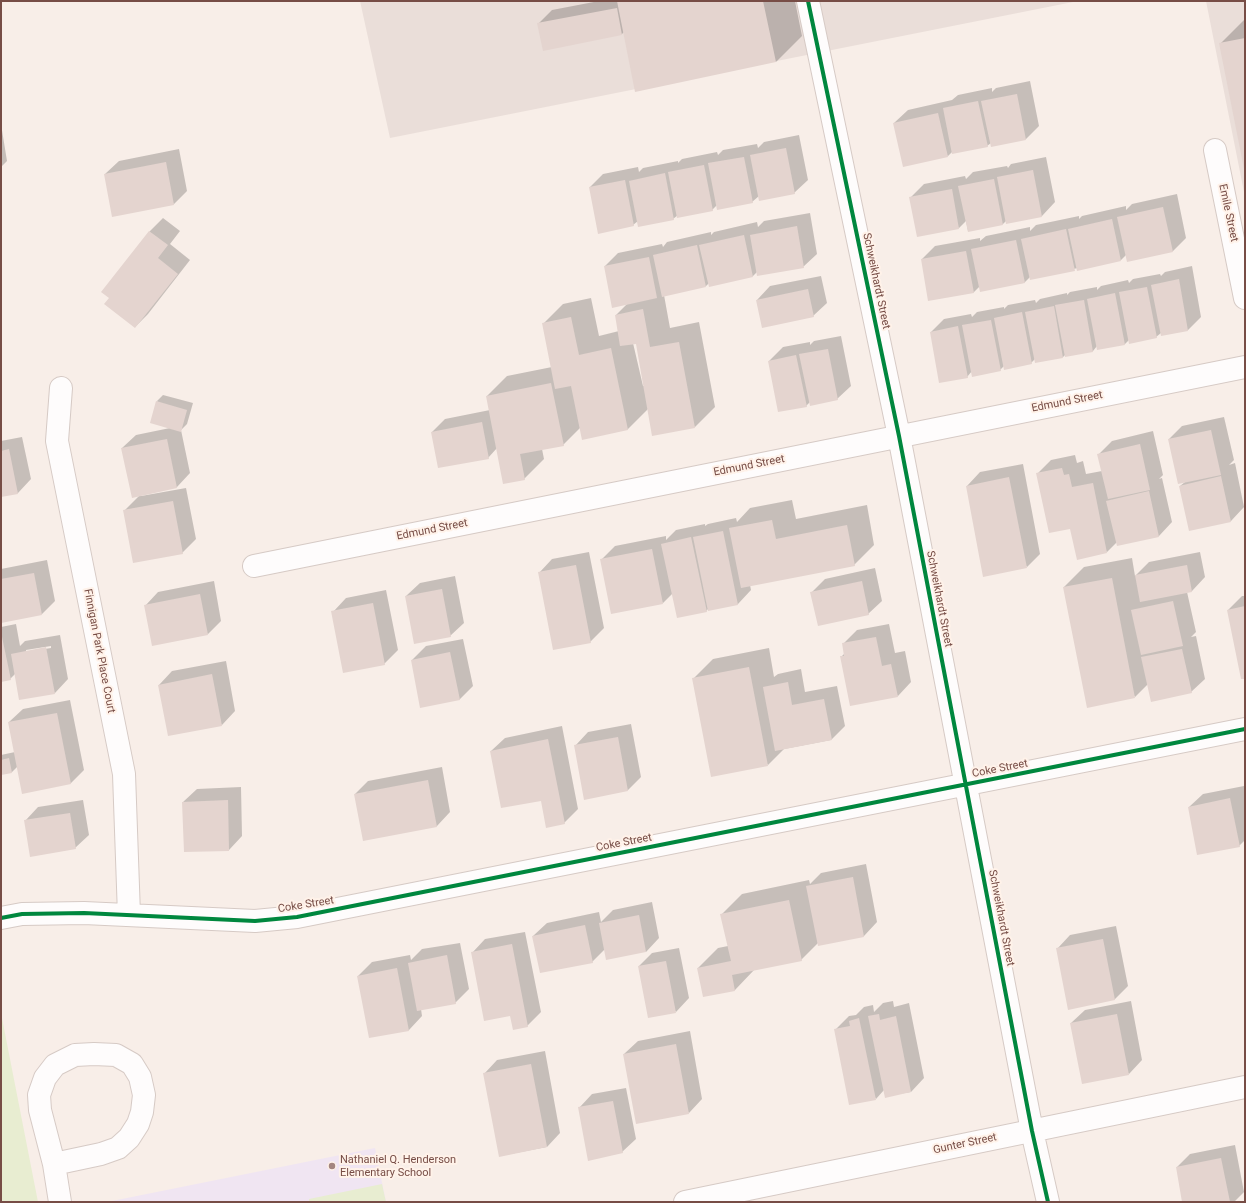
<!DOCTYPE html>
<style>
body{margin:0}
#map{position:relative;width:1246px;height:1203px;overflow:hidden;background:#f8eee8;font-family:Roboto,sans-serif}
canvas{display:block}
.frame{position:absolute;inset:0;border:2px solid #774d46;pointer-events:none}
</style>
<div id="map">
<canvas width="1246" height="1203"></canvas>
<div class="frame"></div>
</div>
<script>
const context = document.querySelector('canvas').getContext('2d');
context.lineJoin = 'round';
function paint(path, color) {
  context.fillStyle = color;
  context.fill(path, 'evenodd');
}
function shape(rows) {
  const path = new Path2D();
  for (const r of rows) {
    path.moveTo(r[0], r[1]);
    for (let i = 2; i < r.length; i += 2) path.lineTo(r[i], r[i + 1]);
  }
  return path;
}
function trace(path, color, width, dash) {
  context.strokeStyle = color;
  context.lineWidth = width;
  context.lineCap = dash ? 'butt' : 'round';
  context.setLineDash(dash || []);
  context.stroke(path);
}
function label(font, color, halo, rows, align = 'center') {
  context.font = font + ' Roboto,sans-serif';
  context.lineWidth = 4;
  context.setLineDash([]);
  context.textBaseline = 'middle';
  context.strokeStyle = halo;
  context.fillStyle = color;
  for (const [text, x, y, turn = 0] of rows) {
    context.save();
    context.translate(x, y);
    context.rotate((+turn || 0) * Math.PI / 180);
    context.textAlign = isNaN(turn) ? turn : align;
    if (halo) context.strokeText(text, 0, 0);
    context.fillText(text, 0, 0);
    context.restore();
  }
}
const industrial = shape([
 [360,1,1078,1,390,138],
 [1206,1,1245,1,1245,197]
]);
const education = shape([
 [375,1148,386,1202,107,1202]
]);
const green = shape([
 [1,1013,38,1202,1,1202],
 [382,1184,386,1202,309,1202,309,1199]
]);
const shadow = shape([
 [599,1,795,1,802,36,776,62,624,32,622,34,538,24,552,10],
 [1245,19,1245,168,1221,43],
 [1030,81,1039,126,1026,139,991,143,987,146,953,151,948,156,894,123,908,110,952,100,958,95,992,88,992,92,996,88],
 [1,124,7,161,1,167],
 [799,135,808,180,794,193,759,196,752,202,717,205,712,210,678,215,673,219,638,221,633,225,590,187,603,174,638,167,639,172,643,168,678,161,678,163,682,159,717,152,718,155,723,150,757,144,758,148,764,142],
 [179,149,187,191,174,204,105,174,119,161],
 [1046,157,1055,202,1042,216,1007,220,1003,224,968,231,966,221,959,228,910,198,924,184,965,176,966,179,973,172,1007,166,1008,168,1011,164],
 [1177,194,1186,238,1173,251,1127,254,1121,260,1030,277,1024,283,980,286,973,293,922,259,935,246,980,238,980,241,986,236,1030,227,1030,231,1036,225,1079,216,1079,219,1082,216,1126,206,1126,210,1132,204],
 [810,213,817,254,803,267,757,272,753,276,709,286,709,283,706,286,664,295,670,328,699,322,715,407,695,427,648,409,627,430,581,427,563,445,542,449,544,459,524,479,497,448,488,458,432,432,445,419,490,410,487,396,507,376,552,367,543,324,563,304,591,298,599,336,619,331,616,315,628,303,605,266,618,253,662,244,663,247,667,242,711,232,711,235,714,232,757,222,758,227,764,221],
 [633,343,637,343,644,386,643,386],
 [163,218,180,231,170,244,190,260,148,314,135,327,110,298,102,292,150,231],
 [1192,266,1201,317,1188,330,1161,335,1161,333,1156,337,1129,340,1125,344,1097,346,1093,351,1066,356,1066,354,1063,357,1035,359,1031,363,1004,366,1000,370,972,371,967,377,931,332,944,319,971,314,972,317,977,312,1004,307,1004,309,1008,305,1035,300,1036,303,1040,299,1067,293,1067,295,1070,292,1097,287,1097,290,1101,286,1128,280,1129,283,1133,279,1160,274,1161,276,1165,272],
 [821,276,827,303,813,316,757,300,770,286],
 [841,336,851,386,837,399,810,402,806,406,769,361,783,347,810,342,810,345,814,341],
 [163,395,193,403,187,424,181,430,190,473,177,487,141,494,141,496,186,488,196,539,182,553,124,511,140,495,122,448,136,435,170,428,157,401],
 [1224,417,1234,460,1229,465,1235,463,1244,507,1231,521,1190,530,1180,486,1185,482,1169,439,1182,426],
 [1153,431,1163,475,1159,479,1162,478,1172,522,1159,536,1117,545,1117,542,1107,552,1071,528,1038,473,1051,460,1075,455,1077,463,1083,461,1086,474,1102,471,1099,454,1112,441],
 [22,437,31,479,18,493,1,496,1,441],
 [1023,464,1040,554,1027,567,967,486,980,472],
 [792,500,796,519,867,505,874,545,854,565,750,585,751,590,738,604,709,610,709,608,706,611,673,593,663,603,601,560,615,546,666,536,666,540,676,530,705,524,705,526,708,524,736,518,737,522,750,508],
 [589,552,604,628,590,642,539,573,552,559],
 [1200,552,1205,577,1192,591,1187,592,1196,632,1191,637,1196,636,1205,679,1191,692,1148,684,1135,697,1064,587,1084,567,1132,558,1135,576,1149,562],
 [47,560,55,601,42,614,1,622,1,569],
 [875,568,882,601,868,614,811,593,825,579],
 [455,576,464,623,450,636,406,596,420,583],
 [214,581,221,621,208,634,145,606,158,592],
 [386,590,398,650,384,664,333,612,346,598],
 [1242,596,1245,596,1245,678,1228,610],
 [16,624,20,646,25,641,60,635,68,679,55,693,15,674,10,679,1,681,1,627],
 [51,646,51,648,26,652,26,650],
 [889,624,895,653,905,651,911,682,898,696,841,657,845,653,843,644,857,630],
 [463,639,473,686,459,700,412,660,426,646],
 [769,648,774,677,778,674,801,669,805,692,837,686,845,726,831,740,784,749,768,765,693,679,713,659],
 [226,661,235,711,222,725,159,685,172,671],
 [70,700,84,770,70,784,18,766,12,772,1,774,1,755,15,752,9,722,23,709],
 [631,724,641,777,628,790,585,798,575,746,588,732],
 [562,726,578,809,564,823,491,751,505,738],
 [442,767,450,812,437,826,364,840,355,794,368,781],
 [1244,786,1245,840,1239,846,1189,807,1203,794],
 [241,787,242,836,229,850,183,802,197,789],
 [83,800,89,835,75,848,25,821,38,807],
 [866,864,877,922,864,936,818,943,801,960,755,969,735,990,704,996,698,968,718,948,728,946,722,914,742,894,809,880,810,884,821,873],
 [652,902,659,938,646,952,605,949,592,962,533,936,547,923,599,912,601,922,613,910],
 [1116,926,1128,986,1114,1000,1057,949,1070,935],
 [525,932,541,1012,527,1026,511,1014,472,953,485,939],
 [460,943,469,989,455,1003,421,1009,422,1016,409,1030,370,1037,358,976,372,962,410,955,411,960,422,949],
 [679,948,689,998,676,1012,639,966,652,953],
 [893,1001,894,1007,909,1003,924,1078,911,1092,886,1096,884,1090,876,1099,835,1030,849,1016,856,1015,864,1007,873,1005,874,1012,883,1003],
 [1131,1001,1142,1060,1129,1074,1071,1023,1085,1010],
 [690,1031,702,1099,689,1113,624,1054,638,1041],
 [545,1051,560,1133,547,1147,500,1156,484,1074,497,1060],
 [626,1088,636,1139,622,1152,579,1108,592,1094],
 [1235,1145,1244,1192,1234,1202,1183,1202,1177,1167,1190,1154]
]);
const building = shape([
 [617,1,763,1,776,62,635,92],
 [617,8,622,35,543,51,537,23],
 [1245,38,1245,169,1244,169,1219,43],
 [1017,94,1026,140,991,147,981,101],
 [978,101,988,147,952,154,943,108],
 [938,113,948,157,903,167,893,123],
 [786,148,795,194,759,201,750,155],
 [744,157,753,203,717,210,708,163],
 [166,162,174,205,112,217,104,174],
 [704,165,713,211,677,218,668,172],
 [1033,170,1042,217,1006,224,997,177],
 [665,173,674,220,638,227,629,181],
 [994,179,1003,225,968,232,958,186],
 [625,180,634,226,598,234,589,187],
 [952,189,959,229,917,237,909,197],
 [1163,207,1173,252,1127,262,1117,217],
 [1112,219,1121,261,1077,271,1068,229],
 [797,226,804,268,757,276,750,235],
 [1066,229,1075,271,1030,280,1021,239],
 [149,231,168,245,158,258,178,274,135,328,104,304,109,298,101,292],
 [744,235,753,277,709,287,699,245],
 [1016,240,1025,283,980,292,971,249],
 [697,245,706,287,662,297,653,255],
 [966,251,974,293,928,301,921,259],
 [649,257,657,298,612,308,604,266],
 [1179,279,1188,331,1161,336,1151,285],
 [1147,287,1157,338,1129,344,1119,292],
 [808,289,814,317,762,328,756,300],
 [1115,293,1125,345,1097,350,1087,299],
 [1084,300,1093,352,1065,357,1055,305],
 [1054,306,1063,358,1035,363,1025,312],
 [643,309,650,347,679,342,695,428,652,436,636,344,620,346,615,315],
 [1022,312,1032,364,1004,370,994,318],
 [571,317,579,355,611,348,628,430,582,440,571,386,555,389,542,323],
 [991,320,1001,371,972,377,962,325],
 [958,326,968,378,939,383,930,332],
 [828,349,838,400,810,406,799,354],
 [796,355,807,407,778,412,768,361],
 [551,383,564,446,520,454,525,480,503,484,486,396],
 [156,401,187,410,181,432,150,423],
 [482,422,489,459,438,468,431,432],
 [1211,430,1221,475,1178,484,1168,439],
 [167,439,177,488,132,498,121,448],
 [1140,444,1150,490,1108,499,1097,454],
 [9,449,18,494,1,497,1,451],
 [1062,468,1064,475,1069,474,1072,487,1093,483,1107,553,1077,560,1070,529,1049,533,1036,473],
 [1221,476,1231,522,1189,531,1179,486],
 [1009,477,1027,568,983,577,966,486],
 [1149,491,1159,537,1117,546,1106,501],
 [173,501,183,554,133,563,123,510],
 [772,520,776,539,847,525,855,566,741,588,729,528],
 [723,531,738,605,708,611,693,537],
 [691,537,707,612,677,618,661,544],
 [652,549,663,604,611,614,600,559],
 [576,565,591,643,553,650,538,572],
 [1187,565,1192,592,1140,602,1135,575],
 [34,573,42,615,1,623,1,579],
 [1112,578,1135,698,1087,708,1063,587],
 [862,581,869,615,818,626,810,592],
 [442,589,451,637,414,644,405,596],
 [200,594,208,635,152,646,144,605],
 [1173,601,1183,646,1141,655,1131,610],
 [373,603,385,665,343,673,331,611],
 [1245,606,1245,679,1241,679,1227,610],
 [1,637,2,637,11,680,1,682],
 [876,637,882,666,891,664,898,697,850,706,840,656,844,656,842,643],
 [46,647,55,694,19,700,11,654],
 [1182,649,1192,693,1151,702,1141,657],
 [450,652,460,700,420,708,411,660],
 [749,667,768,766,711,777,692,678],
 [212,674,222,726,168,736,158,685],
 [788,682,792,705,824,699,832,740,775,751,763,687],
 [57,713,71,784,22,794,8,722],
 [618,737,628,791,584,800,574,745],
 [548,739,565,824,546,828,541,801,501,808,490,751],
 [9,758,12,773,1,775,1,760],
 [428,780,437,827,363,841,354,794],
 [1230,798,1240,847,1197,855,1188,807],
 [228,800,229,851,184,852,182,802],
 [70,813,76,849,30,857,24,820],
 [853,877,864,937,818,946,806,886],
 [789,900,802,961,732,975,735,991,703,997,697,968,731,961,720,914],
 [639,915,646,952,606,960,599,923],
 [585,925,593,963,540,973,532,936],
 [1103,939,1115,1000,1068,1010,1056,948],
 [512,944,528,1027,513,1030,510,1016,484,1021,471,952],
 [447,955,456,1004,417,1011,408,963],
 [666,961,676,1013,648,1018,638,966],
 [397,968,409,1031,369,1038,357,976],
 [879,1014,880,1020,896,1016,911,1092,885,1098,868,1016],
 [1117,1014,1129,1075,1082,1084,1070,1023],
 [859,1018,876,1100,849,1105,834,1029,850,1026,849,1021],
 [676,1044,689,1114,636,1124,623,1054],
 [531,1064,547,1147,499,1157,483,1073],
 [613,1101,623,1153,588,1161,578,1107],
 [1221,1158,1230,1202,1182,1202,1176,1167]
]);
const minor = shape([
 [808,1,899,436,1032,1131,1048,1202],
 [1215,150,1245,298],
 [61,388,57,441,124,774,129,915],
 [254,566,1245,367],
 [1,918,22,914,84,913,255,921,297,917,1245,729],
 [54,1164,101,1154,118,1148,129,1138,138,1124,142,1112,144,1095,140,1077,132,1064,116,1055,94,1054,75,1055,55,1065,45,1078,39,1095,40,1110,54,1164,60,1202],
 [685,1202,1245,1087]
]);
const cycleway = shape([
 [808,1,899,436,1032,1131,1048,1202],
 [1,918,22,914,84,913,255,921,297,917,1245,729]
]);
const markers = [
 [332,1166,4,"#a4857f"]
];
const streetNames = [
 ["Emile Street",1228,213,78],
 ["Schweikhardt Street",876,281,78],
 ["Edmund Street",1067,402,-11],
 ["Edmund Street",749,466,-11],
 ["Edmund Street",432,530,-11],
 ["Schweikhardt Street",939,599,79],
 ["Finnigan Park Place Court",99,651,79],
 ["Coke Street",1000,769,-11],
 ["Coke Street",624,843,-11],
 ["Coke Street",306,905,-9],
 ["Schweikhardt Street",1001,918,79],
 ["Gunter Street",965,1144,-12]
];
const poiNames = [
 ["Nathaniel Q. Henderson",340,1160],
 ["Elementary School",340,1173]
];
paint(industrial, '#eaded9');
paint(education, '#f0e5f2');
paint(green, '#e8edd1');
paint(shadow, '#0003');
paint(building, '#e4d4cf');
trace(minor, '#d6cac5', 24);
trace(minor, '#fefcfc', 22);
trace(cycleway, '#00873e', 4);
for (const [x, y, r, color] of markers) {
  const dot = new Path2D();
  dot.arc(x, y, r, 0, 2 * Math.PI);
  context.fillStyle = color;
  context.fill(dot);
  trace(dot, '#fff2e9', 1.5);
}
label('11px', '#774d46', '#fff2e9', streetNames);
label('11px', '#774d46', '#fff2e9', poiNames, 'left');
</script>
